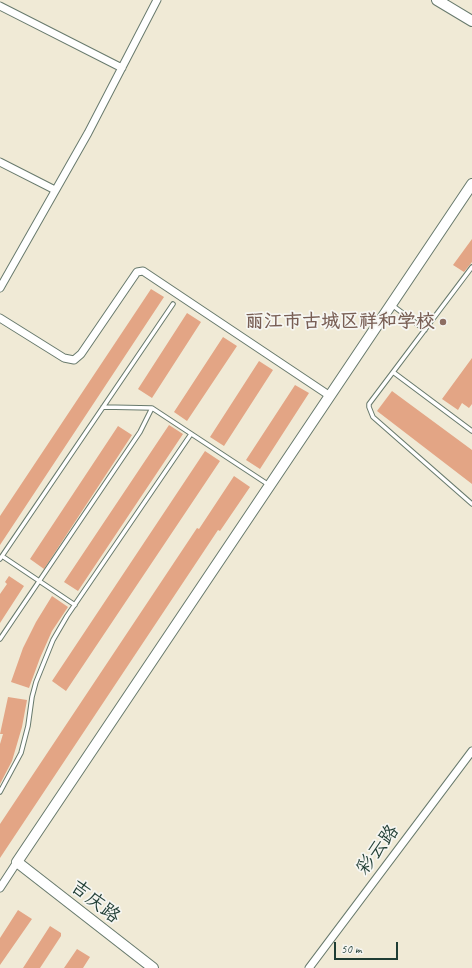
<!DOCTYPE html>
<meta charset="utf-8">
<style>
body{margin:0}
#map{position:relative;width:472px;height:968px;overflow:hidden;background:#f0ead6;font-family:Caveat,sans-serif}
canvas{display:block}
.scale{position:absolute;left:334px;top:942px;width:64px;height:18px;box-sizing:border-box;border:2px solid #1f3d34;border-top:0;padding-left:5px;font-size:12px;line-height:14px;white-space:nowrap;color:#1f3d34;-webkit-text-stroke:3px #f6f6f2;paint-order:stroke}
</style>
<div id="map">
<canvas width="472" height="968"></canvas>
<div class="scale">50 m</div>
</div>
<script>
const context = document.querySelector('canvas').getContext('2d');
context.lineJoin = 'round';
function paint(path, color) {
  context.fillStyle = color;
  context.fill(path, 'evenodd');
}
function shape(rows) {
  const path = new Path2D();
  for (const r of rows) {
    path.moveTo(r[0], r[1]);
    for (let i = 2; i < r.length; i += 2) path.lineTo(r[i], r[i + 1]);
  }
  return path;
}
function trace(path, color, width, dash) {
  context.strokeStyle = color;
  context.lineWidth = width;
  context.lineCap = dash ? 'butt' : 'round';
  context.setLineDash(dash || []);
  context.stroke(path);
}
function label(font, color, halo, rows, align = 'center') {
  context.font = font + ' Caveat,"LXGW WenKai TC",sans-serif';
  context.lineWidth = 3.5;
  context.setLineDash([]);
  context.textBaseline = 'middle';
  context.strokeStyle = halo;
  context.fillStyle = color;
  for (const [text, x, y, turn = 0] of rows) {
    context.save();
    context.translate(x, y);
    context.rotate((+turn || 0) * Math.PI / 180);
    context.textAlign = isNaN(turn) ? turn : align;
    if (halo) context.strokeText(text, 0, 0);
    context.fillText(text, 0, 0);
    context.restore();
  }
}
const building = shape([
 [472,239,472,262,464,272,453,265],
 [151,289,164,297,0,545,0,516],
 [187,313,201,322,152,398,138,389],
 [223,337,237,346,187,421,174,412],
 [472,358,472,404,469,408,462,403,458,410,442,399],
 [259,361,273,370,224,446,210,437],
 [295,385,309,393,260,469,246,460],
 [392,391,472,450,472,484,377,411],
 [169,425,183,434,78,591,64,582],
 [118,426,132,435,44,569,30,559],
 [205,451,220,461,66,691,52,681],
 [234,476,250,487,220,531,218,530,0,858,0,824,197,528,199,529],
 [9,576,24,586,0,623,0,594,7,584,5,582],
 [52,596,68,607,52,631,40,658,29,688,11,682,23,648,36,622],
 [8,697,27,700,22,727,12,761,0,784,0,744,3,734,0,734],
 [18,910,32,919,0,965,0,938],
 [50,926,61,933,61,936,40,968,23,968],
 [77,949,90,957,83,968,64,968]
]);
const lane = shape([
 [472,267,369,404,369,407,373,417,472,504],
 [392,305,425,330],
 [393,372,472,431],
 [103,407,152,408,269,485],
 [2,556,75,605],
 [0,559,173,304],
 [0,639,140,432,152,408],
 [0,792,21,753,28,726,32,697,36,682,53,640,67,616,191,434]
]);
const street = shape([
 [0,6,122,68],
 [0,162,55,190],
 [0,288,88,133,157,0],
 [0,318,64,358,74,360,81,354,137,272,143,271,330,396],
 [0,888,17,862],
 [309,968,472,751]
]);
const secondary = shape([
 [437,0,472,21],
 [153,968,17,862,472,184]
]);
const markers = [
 [443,322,4,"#8d6e63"]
];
const educationNames = [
 ["丽江市古城区祥和学校",435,322]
];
const streetNames = [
 ["彩云路",378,850,-53],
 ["吉庆路",95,902,38]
];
paint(building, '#e3a585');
trace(lane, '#687a6d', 5.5);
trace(street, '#687a6d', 9);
trace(secondary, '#687a6d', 12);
trace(lane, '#fff', 3.5);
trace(street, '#fff', 7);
trace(secondary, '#fff', 10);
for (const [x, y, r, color] of markers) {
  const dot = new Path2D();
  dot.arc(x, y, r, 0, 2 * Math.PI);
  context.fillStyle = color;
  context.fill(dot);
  trace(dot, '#f6f6f2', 1.5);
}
label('bold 19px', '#785e54', '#f6f6f2', educationNames, 'right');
label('19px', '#1f3d34', '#f6f6f2', streetNames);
</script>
